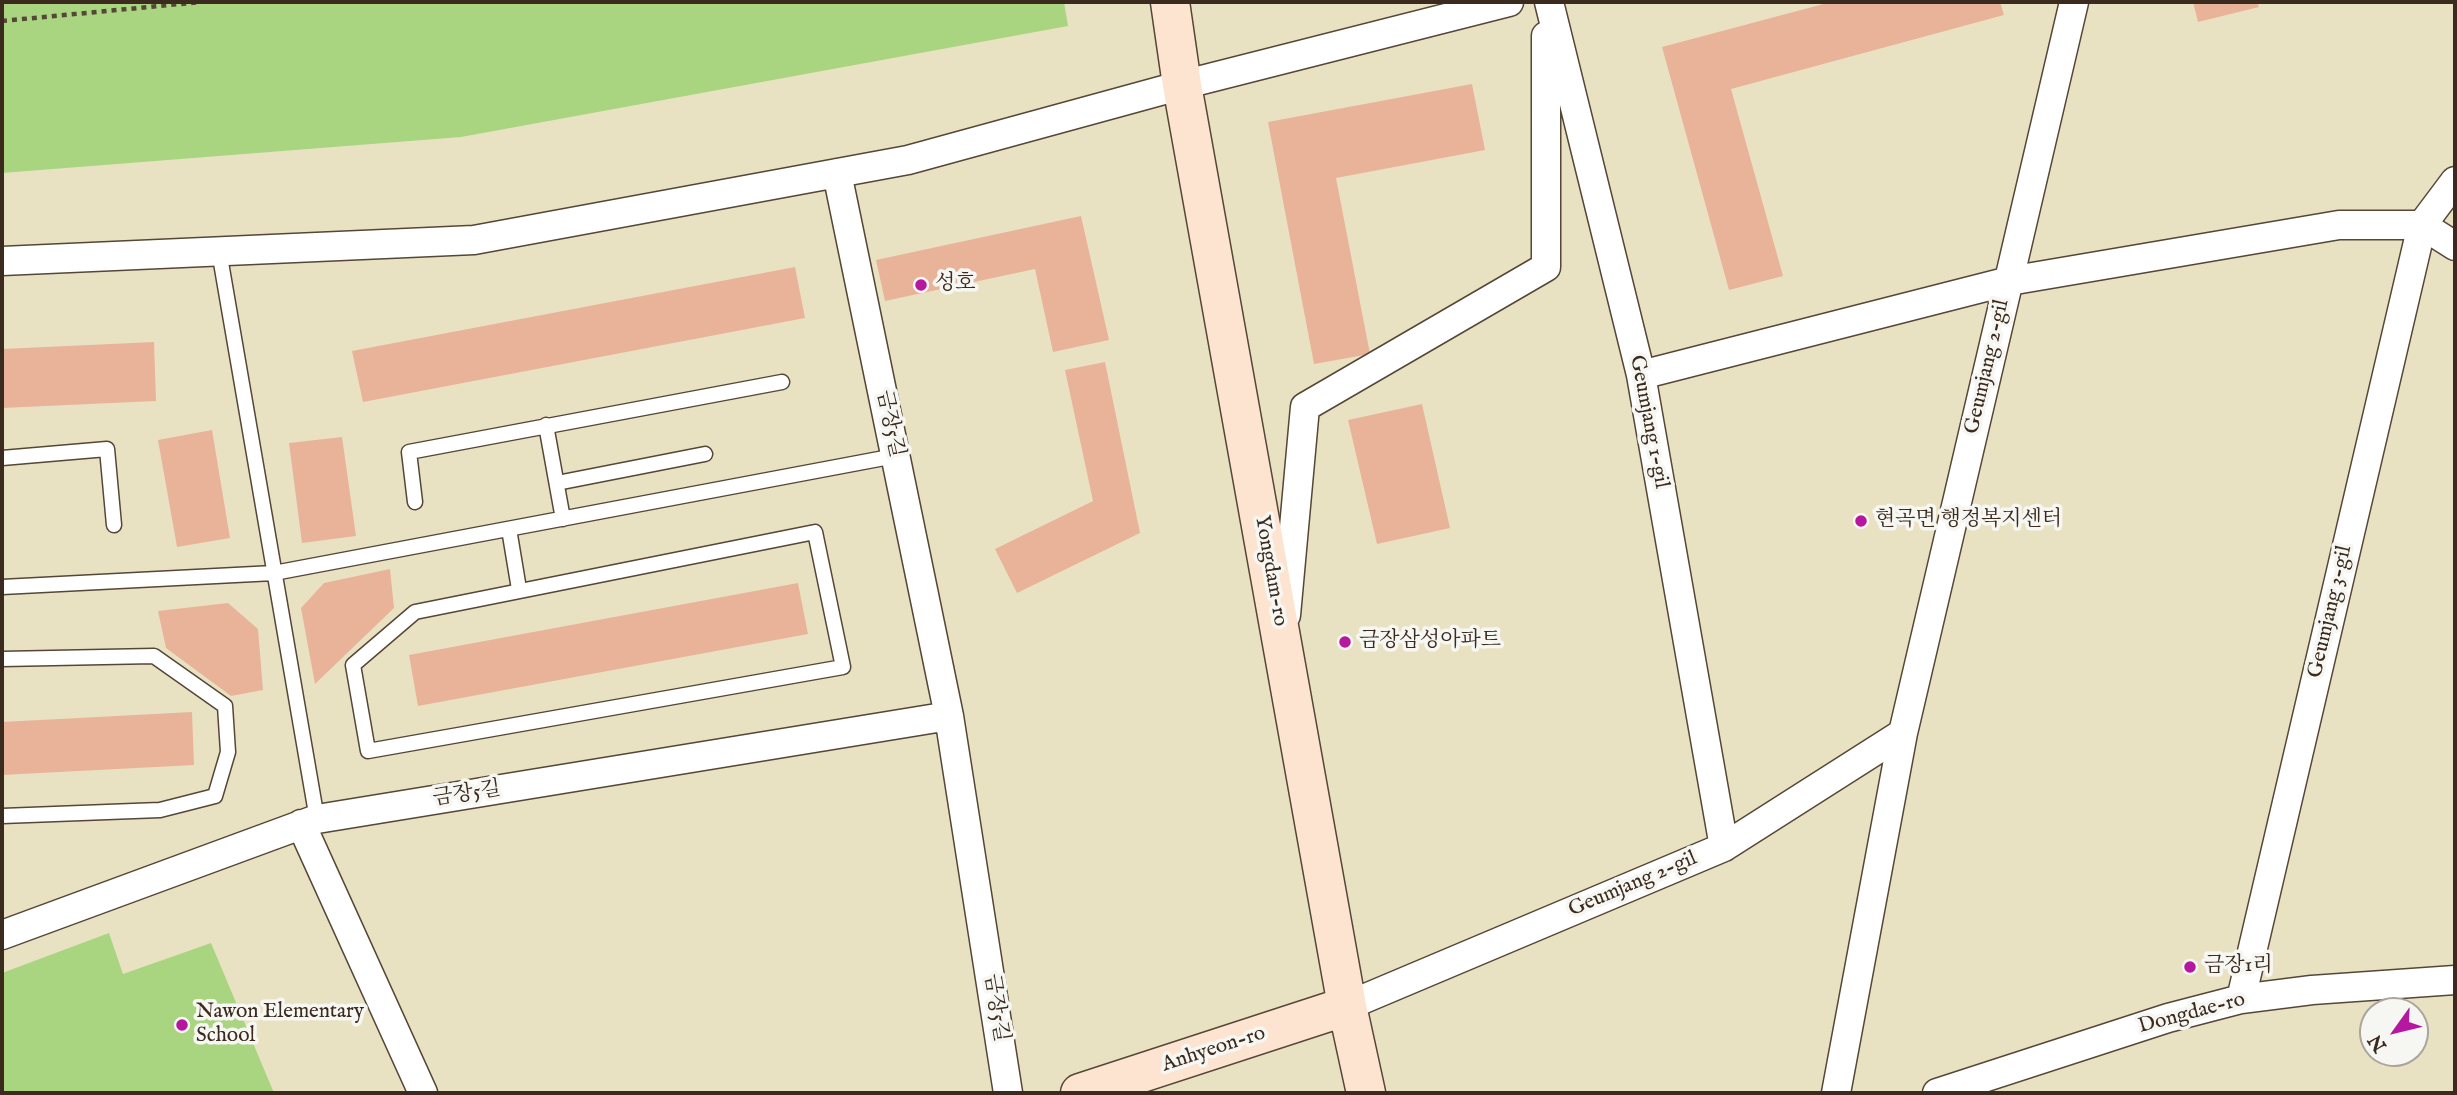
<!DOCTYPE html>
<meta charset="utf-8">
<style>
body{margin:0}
#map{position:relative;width:2457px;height:1095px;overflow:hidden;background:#e9e2c2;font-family:"IM FELL English",serif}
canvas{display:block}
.frame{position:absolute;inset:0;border:4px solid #3b2a1e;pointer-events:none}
.north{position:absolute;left:2359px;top:997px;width:70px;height:70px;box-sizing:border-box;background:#f6f6f2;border:2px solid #aba49d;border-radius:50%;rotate:236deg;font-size:19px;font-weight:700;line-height:28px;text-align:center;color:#3b2a1e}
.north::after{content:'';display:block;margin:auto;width:24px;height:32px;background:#b5179e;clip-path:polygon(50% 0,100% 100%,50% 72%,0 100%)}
</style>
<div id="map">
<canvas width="2457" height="1095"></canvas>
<div class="frame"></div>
<div class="north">N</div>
</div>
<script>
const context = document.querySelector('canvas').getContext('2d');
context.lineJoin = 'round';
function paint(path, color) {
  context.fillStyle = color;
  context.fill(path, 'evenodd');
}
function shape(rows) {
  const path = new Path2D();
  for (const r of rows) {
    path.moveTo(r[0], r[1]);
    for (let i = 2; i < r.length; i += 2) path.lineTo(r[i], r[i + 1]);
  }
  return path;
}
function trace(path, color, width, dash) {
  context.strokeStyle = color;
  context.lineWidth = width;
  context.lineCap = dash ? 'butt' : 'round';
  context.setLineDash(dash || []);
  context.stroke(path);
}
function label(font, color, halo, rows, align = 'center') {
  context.font = font + ' "IM FELL English","Noto Serif KR",serif';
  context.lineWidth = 7;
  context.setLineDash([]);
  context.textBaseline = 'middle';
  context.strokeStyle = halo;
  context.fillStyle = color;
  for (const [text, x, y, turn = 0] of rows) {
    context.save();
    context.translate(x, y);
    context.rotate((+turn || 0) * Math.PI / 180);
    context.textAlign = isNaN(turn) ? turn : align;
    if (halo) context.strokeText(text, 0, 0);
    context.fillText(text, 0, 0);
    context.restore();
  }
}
const green = shape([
 [2,2,1064,2,1068,26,461,137,2,173],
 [109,933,123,974,211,943,274,1093,2,1093,2,973]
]);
const building = shape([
 [1831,2,2000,2,2004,15,1731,89,1783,276,1729,290,1662,47],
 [2193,2,2257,2,2259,7,2198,22],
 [1472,84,1485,150,1336,178,1370,354,1314,364,1268,122],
 [1081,216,1109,340,1053,352,1035,269,885,301,876,260],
 [795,267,805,318,363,402,352,351],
 [154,342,156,401,2,408,2,349],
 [1105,362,1140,533,1017,593,995,549,1093,501,1065,370],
 [1422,404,1450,528,1377,544,1348,420],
 [212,430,230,538,177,547,158,440],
 [342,437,356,536,302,543,289,443],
 [390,569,394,608,315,684,301,608,324,583],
 [798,583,808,634,418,706,409,655],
 [228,603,258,629,263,690,231,696,166,648,158,611],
 [192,712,194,765,2,775,2,722]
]);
const path = shape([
 [2,21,201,2]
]);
const lane = shape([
 [219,251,317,819],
 [546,425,563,519],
 [2,458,107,449,114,525],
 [557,483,705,454],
 [415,502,409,452,782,382],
 [509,529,519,589],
 [815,532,843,667,368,751,353,665,415,612,815,532],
 [2,587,274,573,895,456],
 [2,659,154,656,225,706,228,752,215,796,160,810,2,816]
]);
const street = shape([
 [1549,2,1641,375,1724,847],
 [837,173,949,716,1008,1093],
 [2,261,474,240,908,160,1182,85,1509,2],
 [1641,375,2009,281,2339,225,2422,225,2455,246],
 [1286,615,1305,407,1546,267,1546,36],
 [301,824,423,1093],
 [2,935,317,819,949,716],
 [2241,999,2422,225,2455,181],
 [1347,1006,1724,847,1903,733],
 [1836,1093,1903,733,2074,2],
 [1937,1093,2168,1018,2241,999,2312,990,2455,980]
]);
const secondary = shape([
 [1170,2,1182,85,1347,1006,1366,1093],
 [1080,1093,1347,1006]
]);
const markers = [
 [921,285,7,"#b5179e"],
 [1861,521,7,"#b5179e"],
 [1345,642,7,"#b5179e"],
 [2190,967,7,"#b5179e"],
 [182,1025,7,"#b5179e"]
];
const poiNames = [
 ["성호",935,285],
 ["현곡면 행정복지센터",1875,521],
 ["금장삼성아파트",1359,642],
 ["금장1리",2204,967],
 ["Nawon Elementary",196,1013],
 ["School",196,1037]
];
const streetNames = [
 ["Geumjang 2-gil",1988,367,-77],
 ["Geumjang 1-gil",1648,422,79],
 ["금장5길",889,424,78],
 ["Yongdam-ro",1270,571,80],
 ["Geumjang 3-gil",2331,612,-77],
 ["금장5길",467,795,-9],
 ["Geumjang 2-gil",1633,885,-23],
 ["금장5길",995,1008,81],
 ["Dongdae-ro",2192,1014,-15],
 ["Anhyeon-ro",1214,1050,-18]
];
paint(green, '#a9d581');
paint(building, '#e9b39a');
trace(lane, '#554637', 17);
trace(street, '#554637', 31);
trace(secondary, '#554637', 41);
trace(path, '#554637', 4.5, [5, 5]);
trace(lane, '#fff', 14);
trace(street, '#fff', 28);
trace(secondary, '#fde4d1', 38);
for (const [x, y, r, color] of markers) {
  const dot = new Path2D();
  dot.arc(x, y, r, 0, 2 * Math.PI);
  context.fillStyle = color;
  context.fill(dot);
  trace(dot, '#f6f6f2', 2.5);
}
label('21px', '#3b2a1e', '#f6f6f2', poiNames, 'left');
label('21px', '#3b2a1e', '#f6f6f2', streetNames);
</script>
